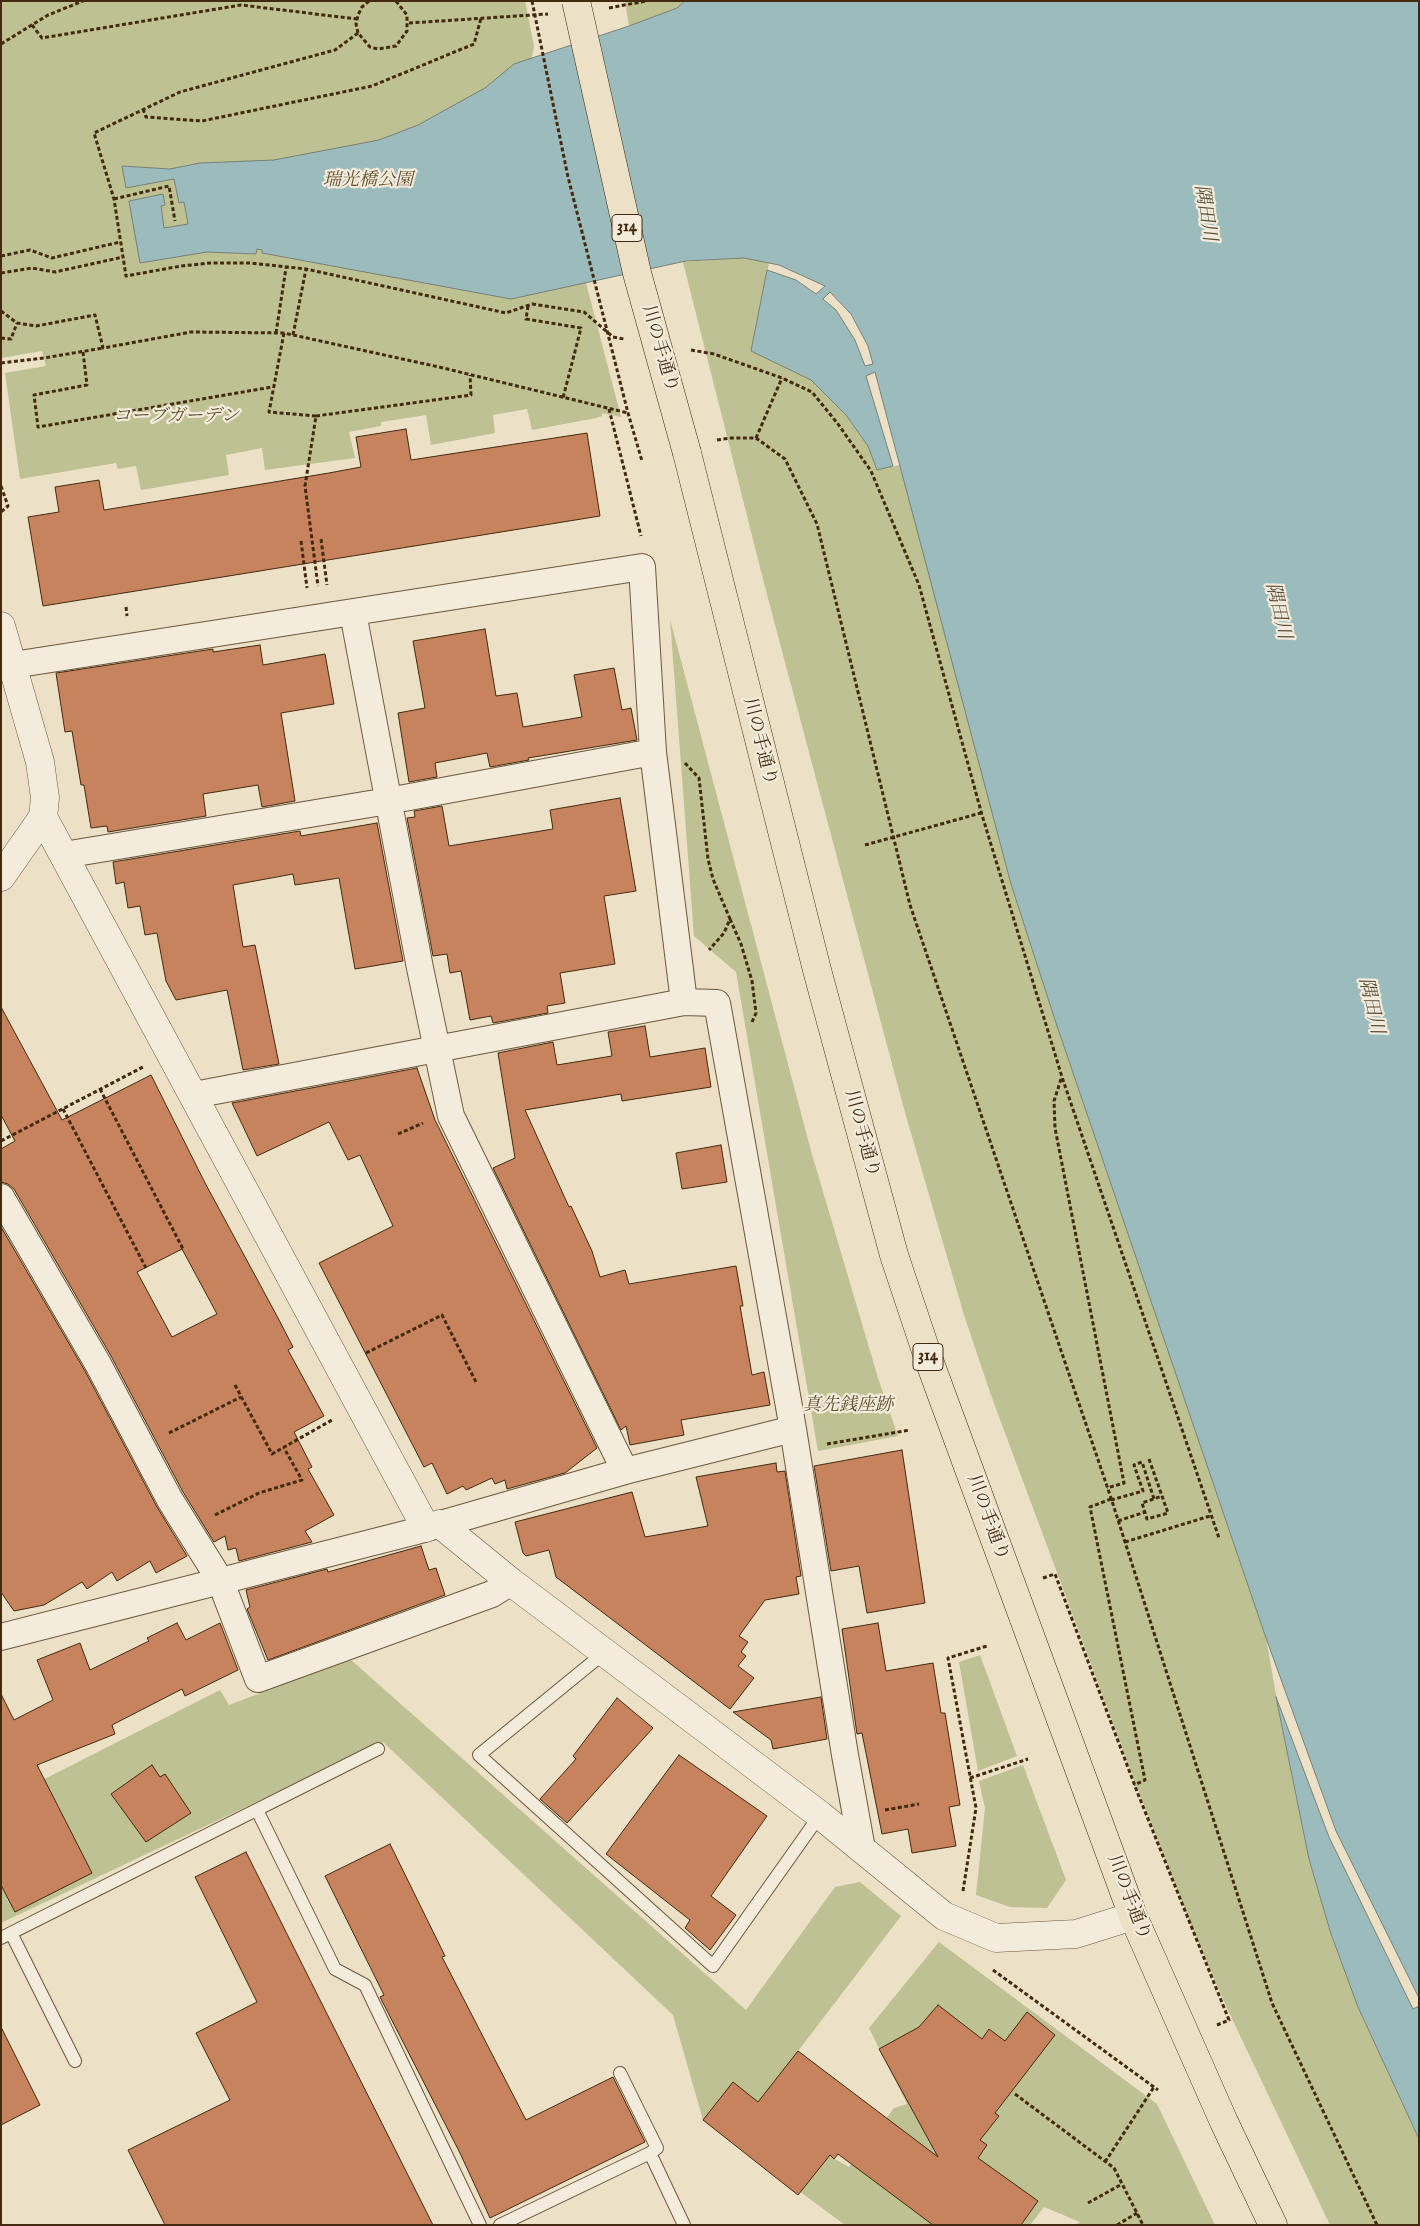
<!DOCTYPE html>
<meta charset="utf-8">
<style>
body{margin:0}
#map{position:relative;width:1420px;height:2226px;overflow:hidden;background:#ece0c7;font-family:"IM FELL English",serif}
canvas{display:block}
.frame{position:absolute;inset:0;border:2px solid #432a0e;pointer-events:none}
</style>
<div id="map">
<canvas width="1420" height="2226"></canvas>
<div class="frame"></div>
</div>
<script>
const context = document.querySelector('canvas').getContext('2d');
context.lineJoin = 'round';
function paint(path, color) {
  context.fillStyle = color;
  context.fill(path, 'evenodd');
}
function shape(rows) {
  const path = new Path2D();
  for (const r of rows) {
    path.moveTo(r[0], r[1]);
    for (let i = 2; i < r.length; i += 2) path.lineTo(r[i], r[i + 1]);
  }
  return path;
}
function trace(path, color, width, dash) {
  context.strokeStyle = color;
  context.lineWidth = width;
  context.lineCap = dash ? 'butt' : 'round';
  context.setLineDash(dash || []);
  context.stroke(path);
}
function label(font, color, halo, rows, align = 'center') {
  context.font = font + ' "IM FELL English","Noto Serif JP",serif';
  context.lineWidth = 4.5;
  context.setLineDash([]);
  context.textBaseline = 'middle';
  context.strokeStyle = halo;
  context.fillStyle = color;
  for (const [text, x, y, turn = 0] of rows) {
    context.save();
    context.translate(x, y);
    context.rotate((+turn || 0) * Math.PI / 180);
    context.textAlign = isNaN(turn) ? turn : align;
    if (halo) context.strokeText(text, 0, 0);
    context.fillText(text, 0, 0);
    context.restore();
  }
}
const green = shape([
 [1,1,525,1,534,46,530,68,621,417,602,413,602,416,596,418,532,430,527,409,493,415,495,433,431,445,426,415,381,422,381,426,349,432,355,458,265,470,262,448,226,455,229,475,141,490,136,466,118,469,116,463,20,479,5,373,46,366,42,351,1,358],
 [625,1,685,1,677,8,629,26],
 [744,258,769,263,751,351,811,380,846,415,868,446,877,469,901,465,1011,884,1056,1023,1266,1638,1281,1723,1309,1859,1331,1934,1358,2007,1419,2139,1419,2225,1330,2225,1226,2006,1191,1925,1135,1782,992,1398,964,1315,904,1109,765,587,683,262],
 [670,619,811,1151,878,1378,898,1436,818,1451,736,972,694,936],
 [980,1655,1017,1756,978,1771,959,1662],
 [350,1659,746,2010,835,1887,860,1882,901,1916,760,2101,835,2159,849,2167,894,2108,907,2104,869,2028,939,1942,1157,2104,1215,2225,1076,2225,1080,2222,1044,2207,1030,2225,845,2225,703,2120,673,2015,383,1742,1,1923,1,1801,220,1690,229,1705],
 [1023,1765,1066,1880,1047,1908,1010,1907,976,1895,985,1808,979,1781]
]);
const water = shape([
 [685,1,1419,1,1419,1998,1336,1831,1266,1638,1056,1023,1011,884,875,372,866,376,893,466,877,470,868,446,846,415,811,380,751,351,767,270,796,280,816,294,825,286,779,265,744,258,686,261,511,299,262,253,262,250,257,249,256,254,207,252,140,263,129,201,163,194,165,205,161,206,164,228,188,224,184,202,179,203,174,179,126,188,122,166,170,169,200,163,274,160,379,140,418,125,485,88,514,64,629,26,677,8,685,1],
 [830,292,851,314,868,346,873,364,865,366,855,340,836,310,823,299,830,292],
 [1276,1697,1329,1837,1413,2009,1419,2006,1419,2139,1358,2007,1331,1934,1309,1859,1276,1697]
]);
const building = shape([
 [406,429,411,460,587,433,600,516,43,606,28,517,59,512,55,487,99,480,104,510,329,473,361,467,356,437,406,429],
 [485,629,496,696,517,693,523,727,582,717,574,675,614,668,622,710,631,708,637,740,528,758,529,760,490,767,487,753,435,763,437,777,409,782,398,713,425,708,413,641,485,629],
 [260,645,263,665,325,654,334,704,281,713,295,801,262,807,258,785,203,794,206,816,108,832,107,826,91,828,84,785,81,785,72,731,65,732,56,673,213,649,213,652,260,645],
 [620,798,636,891,604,896,615,964,560,973,565,1003,547,1006,548,1013,493,1023,491,1016,470,1020,461,971,450,973,447,954,433,956,407,818,415,817,414,811,442,806,449,846,553,829,550,810,620,798],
 [377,823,403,961,355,969,339,878,295,885,293,874,233,885,243,947,255,945,279,1064,243,1070,227,990,176,1000,166,981,157,933,145,935,140,906,128,908,124,882,116,884,113,862,300,831,301,836,377,823],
 [1,1007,62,1120,151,1075,204,1181,278,1318,293,1347,288,1350,324,1416,294,1432,312,1467,308,1469,334,1515,305,1531,312,1542,239,1561,236,1548,228,1550,225,1536,214,1542,183,1492,111,1356,14,1189,8,1184,1,1182,1,1149,15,1141,1,1115,1,1007],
 [182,1249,217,1314,172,1337,137,1272,182,1249],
 [645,1026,650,1057,705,1048,711,1087,622,1101,621,1094,525,1110,569,1207,571,1206,592,1251,600,1277,625,1270,629,1284,736,1266,743,1306,740,1306,752,1375,764,1372,770,1405,681,1420,684,1435,630,1445,626,1426,621,1430,493,1168,515,1158,498,1053,553,1042,557,1065,612,1056,608,1032,645,1026],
 [417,1068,435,1120,597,1448,565,1473,507,1489,505,1480,495,1484,492,1478,466,1490,463,1486,447,1494,432,1463,424,1467,319,1263,393,1226,360,1155,348,1160,329,1122,257,1156,232,1103,417,1068],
 [721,1145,727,1182,682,1189,676,1153,721,1145],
 [1,1227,85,1371,157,1507,187,1556,156,1573,150,1561,117,1581,112,1572,87,1589,82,1582,44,1605,14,1611,1,1592,1,1227],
 [902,1450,925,1603,867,1613,859,1566,831,1571,814,1466,902,1450],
 [776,1463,777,1472,785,1471,801,1576,796,1577,799,1594,765,1600,739,1636,748,1642,741,1652,746,1656,738,1666,754,1678,730,1709,556,1577,549,1550,526,1556,523,1553,515,1522,632,1492,645,1537,708,1526,696,1477,776,1463],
 [421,1546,429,1570,436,1568,445,1595,268,1660,247,1609,250,1607,246,1590,327,1569,328,1572,421,1546],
 [177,1623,186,1640,220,1623,238,1670,185,1696,182,1689,112,1725,115,1734,37,1765,92,1873,15,1912,1,1885,1,1694,14,1720,53,1700,37,1660,80,1643,90,1670,149,1641,147,1638,177,1623],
 [878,1623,886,1671,933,1663,941,1713,945,1713,960,1805,949,1807,956,1846,912,1853,908,1829,882,1834,862,1733,857,1734,842,1629,878,1623],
 [821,1697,827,1739,773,1749,771,1740,733,1712,821,1697],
 [617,1698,653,1728,567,1823,540,1799,576,1759,573,1756,617,1698],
 [679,1755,767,1816,711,1896,736,1915,710,1950,685,1928,690,1920,606,1854,679,1755],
 [152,1765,160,1777,165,1774,191,1813,146,1842,111,1794,152,1765],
 [390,1844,445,1956,442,1957,526,2120,613,2077,645,2142,490,2218,460,2153,382,2001,380,1997,384,1995,325,1876,390,1844],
 [246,1852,308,1976,433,2225,165,2225,128,2150,230,2100,196,2033,257,2002,195,1877,246,1852],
 [938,2005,982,2039,989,2029,1005,2041,1027,2012,1055,2035,995,2113,999,2116,980,2140,987,2145,978,2158,1038,2201,1021,2225,933,2225,838,2154,834,2159,830,2155,798,2195,703,2120,733,2082,758,2102,798,2051,938,2157,879,2049,919,2027,938,2005],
 [1,2027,40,2105,1,2125,1,2027]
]);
const path = shape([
 [369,1,362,7,358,15,356,24,358,33,370,47,378,49,396,46,407,31,407,15,396,1],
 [609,8,646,1],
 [409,23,548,14],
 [32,25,42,38,241,5,357,19],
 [358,33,335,50,180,92,94,133,114,199,126,276,181,266,210,263,250,263,306,269,506,313,532,304,584,312,613,337,624,339],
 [1,44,48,15,83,1],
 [143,109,146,117,202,121,372,86,474,44,481,18],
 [114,199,169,186,175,221],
 [1,256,30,250,52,258,120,242],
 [1,273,32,268,55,272,123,257],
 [528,306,526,319,581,328,563,398],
 [1,311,17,323,36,326,95,315,103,348,191,332,284,333,439,367,628,413],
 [276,333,286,268],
 [284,333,269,412,316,416,305,486,318,586],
 [293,335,306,269],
 [1,338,11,339,17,323],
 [691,350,714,354,782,378,812,392,838,424,871,471,919,585,982,815,1062,1077,1219,1538],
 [83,352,87,385,34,395,38,427,272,387],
 [1,363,44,358,103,348],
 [609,409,641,536],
 [316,416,471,395,470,375],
 [756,438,782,378],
 [717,440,731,438,756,438,785,459,817,524,910,905,1111,1498,1272,2003,1377,2225],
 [1,486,8,506,1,512],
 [321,539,327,585],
 [301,541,307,588],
 [126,607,127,616],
 [685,763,699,778,708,859,713,879,730,919,724,933,709,950],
 [865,845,981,813],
 [730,919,741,944,752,981,756,1013,752,1022],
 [1061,1079,1054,1101,1055,1128,1124,1483,1107,1488],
 [100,1089,183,1249],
 [63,1109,146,1268],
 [398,1134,423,1123],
 [1,1141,143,1067],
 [366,1353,442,1315,477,1384],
 [235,1385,272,1454,332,1420],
 [169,1433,241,1397],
 [827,1444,910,1430],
 [1149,1459,1168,1513,1147,1519,1142,1503,1162,1496],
 [1111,1499,1090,1507,1145,1780,1134,1785],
 [1111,1500,1143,1491,1134,1465,1142,1462,1154,1499],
 [215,1515,259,1493,302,1480,284,1448],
 [1118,1521,1145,1512],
 [1125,1542,1210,1516],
 [1043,1578,1055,1574,1138,1794,1229,2020,1217,2025],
 [970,1778,1028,1759],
 [885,1810,919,1804],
 [963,1891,976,1808,948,1658,987,1646],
 [993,1970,1158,2090],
 [1015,2094,1114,2168,1143,2225],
 [1105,2162,1154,2087],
 [1088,2203,1122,2184],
 [1117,2225,1137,2213]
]);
const service = shape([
 [604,1653,479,1755,713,1966,820,1815],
 [257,1810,335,1969,365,1985,480,2225],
 [11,1933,75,2061],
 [1,1938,378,1749],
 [620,2073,657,2148,650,2153],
 [500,2225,650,2153,684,2225]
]);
const minor = shape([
 [353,613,420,968,451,1116,625,1471],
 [13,665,642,567,653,752],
 [64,855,388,801,653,752,684,1002,717,1003,793,1429,845,1755,862,1849],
 [194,1095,684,1002],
 [1,1197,98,1364,170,1500,220,1580,258,1679,492,1594,511,1582],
 [1,1637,413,1532,625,1471,793,1429]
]);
const tertiary = shape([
 [1,626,40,762,45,798,43,817,1,877],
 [43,817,426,1528],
 [440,1524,511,1582,820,1815,944,1916,996,1938,1076,1934,1133,1916]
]);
const primary = shape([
 [687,453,817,970,894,1255,930,1363,1133,1916,1224,2122,1273,2225]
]);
const pathBridge = shape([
 [532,1,568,177,628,413,642,461]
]);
const primaryBridge = shape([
 [576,1,637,273,687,453]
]);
const shields = [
 [627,228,30],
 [928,1357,30]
];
const shieldNames = [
 ["314",627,228],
 ["314",928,1357]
];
const parkNames = [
 ["瑞光橋公園",368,181],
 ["コーブガーデン",176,417],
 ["真先銭座跡",848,1406]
];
const streetNames = [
 ["川の手通り",659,349,74],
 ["川の手通り",759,742,76],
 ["川の手通り",861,1134,75],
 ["川の手通り",987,1518,70],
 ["川の手通り",1128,1898,69]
];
const waterNames = [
 ["隅田川",1204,213,81],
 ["隅田川",1277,611,77],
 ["隅田川",1370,1006,77]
];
paint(green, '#bec191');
paint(water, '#9cbbbd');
trace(water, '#788177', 1);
paint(building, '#c6835e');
trace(building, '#432a0e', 1);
trace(service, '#6d583c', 14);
trace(minor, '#6d583c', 28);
trace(tertiary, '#6d583c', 29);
trace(primary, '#432a0e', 29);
trace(path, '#432a0e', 3, [4, 2.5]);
trace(service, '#f3ebdb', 12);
trace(minor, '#f3ebdb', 26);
trace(tertiary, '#f3ebdb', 28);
trace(primary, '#ece0c7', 28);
trace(primaryBridge, '#432a0e', 29, []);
trace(pathBridge, '#432a0e', 3, [4, 2.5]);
trace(primaryBridge, '#ece0c7', 28);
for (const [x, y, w] of shields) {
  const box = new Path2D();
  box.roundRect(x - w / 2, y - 13.5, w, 27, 4);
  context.fillStyle = '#f3ebdb';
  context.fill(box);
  trace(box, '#432a0e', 1);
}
label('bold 16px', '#432a0e', null, shieldNames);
label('italic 18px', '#62502f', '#f3ebdb', parkNames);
label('18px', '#432a0e', '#f3ebdb', streetNames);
label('italic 19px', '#594e3a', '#f3ebdb', waterNames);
</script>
